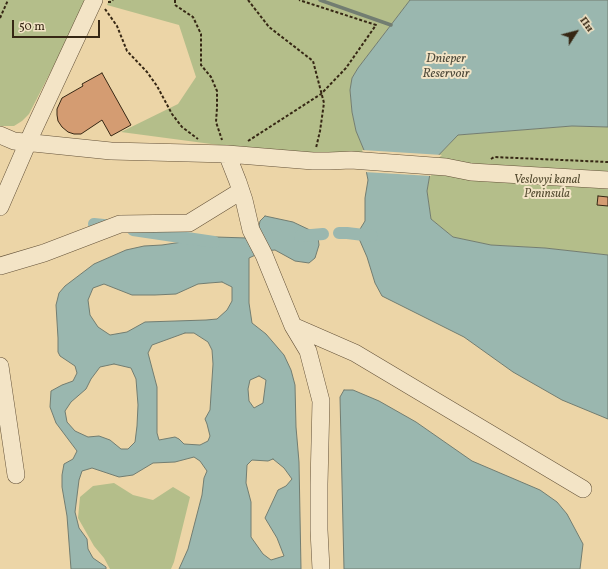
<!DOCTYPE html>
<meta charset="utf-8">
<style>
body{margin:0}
#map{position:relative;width:608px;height:569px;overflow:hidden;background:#ecd5a7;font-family:Vollkorn,serif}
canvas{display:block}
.north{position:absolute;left:556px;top:12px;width:40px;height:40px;-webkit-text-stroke:3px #f3e4c6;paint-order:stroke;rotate:54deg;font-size:11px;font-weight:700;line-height:16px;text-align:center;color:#362714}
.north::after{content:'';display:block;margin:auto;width:14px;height:18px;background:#362714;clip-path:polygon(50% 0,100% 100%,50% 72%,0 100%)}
.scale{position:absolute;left:12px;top:20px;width:88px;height:18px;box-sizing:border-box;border:2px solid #362714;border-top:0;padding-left:5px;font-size:12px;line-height:14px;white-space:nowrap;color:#362714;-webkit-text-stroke:3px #f3e4c6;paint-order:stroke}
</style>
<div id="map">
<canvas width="608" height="569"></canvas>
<div class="north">Пн</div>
<div class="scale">50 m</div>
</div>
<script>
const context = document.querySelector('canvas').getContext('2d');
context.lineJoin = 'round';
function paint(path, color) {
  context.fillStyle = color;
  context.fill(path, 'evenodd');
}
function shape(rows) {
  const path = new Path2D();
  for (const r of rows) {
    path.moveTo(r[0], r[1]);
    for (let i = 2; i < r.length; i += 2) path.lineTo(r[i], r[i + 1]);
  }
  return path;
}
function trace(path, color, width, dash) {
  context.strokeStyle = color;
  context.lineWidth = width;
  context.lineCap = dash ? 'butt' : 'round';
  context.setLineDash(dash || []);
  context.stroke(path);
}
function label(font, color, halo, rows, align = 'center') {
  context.font = font + ' Vollkorn,serif';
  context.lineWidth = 4;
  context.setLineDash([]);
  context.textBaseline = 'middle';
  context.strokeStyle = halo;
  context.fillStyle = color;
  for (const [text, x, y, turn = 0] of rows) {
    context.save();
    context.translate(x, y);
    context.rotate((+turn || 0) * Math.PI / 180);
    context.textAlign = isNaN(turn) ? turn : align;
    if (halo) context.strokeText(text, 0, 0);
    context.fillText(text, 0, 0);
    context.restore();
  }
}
const green = shape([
 [0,0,92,0,68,38,29,114,22,121,14,126,0,126],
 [109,0,410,0,358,68,352,78,350,90,352,112,356,131,366,155,294,155,121,132,178,104,196,77,179,25,107,5],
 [572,126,608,127,608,255,545,248,491,245,453,237,431,219,427,191,432,162,458,135],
 [114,483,133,495,153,500,173,487,190,497,174,562,171,569,110,569,104,558,94,546,78,518,80,497,93,486]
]);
const water = shape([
 [410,0,608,0,608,127,572,126,458,135,432,162,427,191,431,219,453,237,491,245,545,248,608,255,608,419,562,400,513,372,464,337,382,296,375,283,367,257,357,234,365,221,365,198,368,180,364,160,366,155,356,131,352,112,350,90,352,78,358,68,410,0],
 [265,216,293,222,312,231,318,237,319,245,315,258,309,263,295,261,275,250,264,251,249,258,249,303,252,323,266,334,284,355,291,370,295,385,296,427,299,462,301,569,179,569,188,549,202,495,204,478,207,471,200,461,194,457,175,462,153,463,133,475,119,477,92,468,82,471,79,480,75,512,79,528,87,539,88,549,93,558,106,567,106,569,71,569,67,516,62,487,62,475,64,464,73,459,77,451,56,423,50,407,51,391,62,385,73,381,77,373,75,366,60,356,58,352,58,338,56,305,59,293,65,286,94,264,126,250,144,246,162,245,216,237,247,238,258,231,260,221,265,216],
 [222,282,232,287,232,301,227,310,217,319,206,320,145,322,127,332,110,335,98,327,90,315,88,300,93,288,104,284,132,295,155,295,176,294,198,284,209,283,222,282],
 [185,333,194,333,208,342,212,350,213,364,210,410,205,419,207,424,210,436,208,441,200,445,184,444,179,439,175,437,159,440,157,433,157,387,148,353,152,345,185,333],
 [114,364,131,368,136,379,138,405,137,426,135,442,128,449,121,449,110,440,99,436,88,437,75,431,67,422,65,411,71,402,86,389,91,379,100,367,114,364],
 [259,376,266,380,263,403,254,408,249,401,248,389,250,380,259,376],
 [273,459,284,468,292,479,286,486,278,490,265,518,277,538,284,556,271,560,263,554,251,537,251,502,246,483,247,465,252,460,268,461,273,459],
 [344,390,353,390,379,401,416,422,472,461,540,490,557,502,567,514,583,544,580,569,344,569,340,397,344,390]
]);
const pier = shape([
 [362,150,442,155,434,162,431,176,364,172,362,160,364,155]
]);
const stream = shape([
 [320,0,391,25]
]);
const canal = shape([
 [94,224,113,226],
 [133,230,214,242],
 [339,233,347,233,372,236],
 [300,236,323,234]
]);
const building = shape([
 [102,73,131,125,111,136,102,120,81,134,74,134,68,132,62,127,58,121,57,115,57,109,62,98,83,86,82,84,102,73],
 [598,196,608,197,608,206,597,205,598,196]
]);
const path = shape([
 [175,0,175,5,193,17,201,34,201,65,211,77,217,91,217,108,216,122,222,140],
 [248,0,269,27,313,61,324,103,320,131,316,148],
 [108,2,111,2,113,0],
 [105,9,117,26,127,51,147,72,157,86,172,114,182,127,198,139],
 [0,18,8,0],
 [248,141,321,94,346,68,376,25,299,0],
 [491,159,494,157,608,162]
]);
const minor = shape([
 [0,135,14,141,111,151,227,154,313,161,329,161,351,160,446,167,471,172,608,180],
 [227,154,238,182,244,200,251,230,264,255,293,326,308,351,321,401,319,484,319,530,321,569],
 [0,207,32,133,94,0],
 [0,266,44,253,120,224,189,223,241,191],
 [293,326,355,353,583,489],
 [0,366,16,475]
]);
const parkNames = [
 ["Veslovyi kanal",547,181],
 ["Peninsula",547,195]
];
const waterNames = [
 ["Dnieper",446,60],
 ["Reservoir",446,75]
];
paint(green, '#b4be8a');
paint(water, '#9ab7af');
trace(water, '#727d71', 1);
paint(pier, '#ecd5a7');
trace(stream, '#727d71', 3.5);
trace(canal, '#9ab7af', 12);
paint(building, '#d49c72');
trace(building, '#362714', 1);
trace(minor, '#645239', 18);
trace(path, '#362714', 2, [3, 2]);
trace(minor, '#f3e4c6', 17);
label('italic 12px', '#564d32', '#f3e4c6', parkNames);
label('italic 13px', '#4f4b3b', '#f3e4c6', waterNames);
</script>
